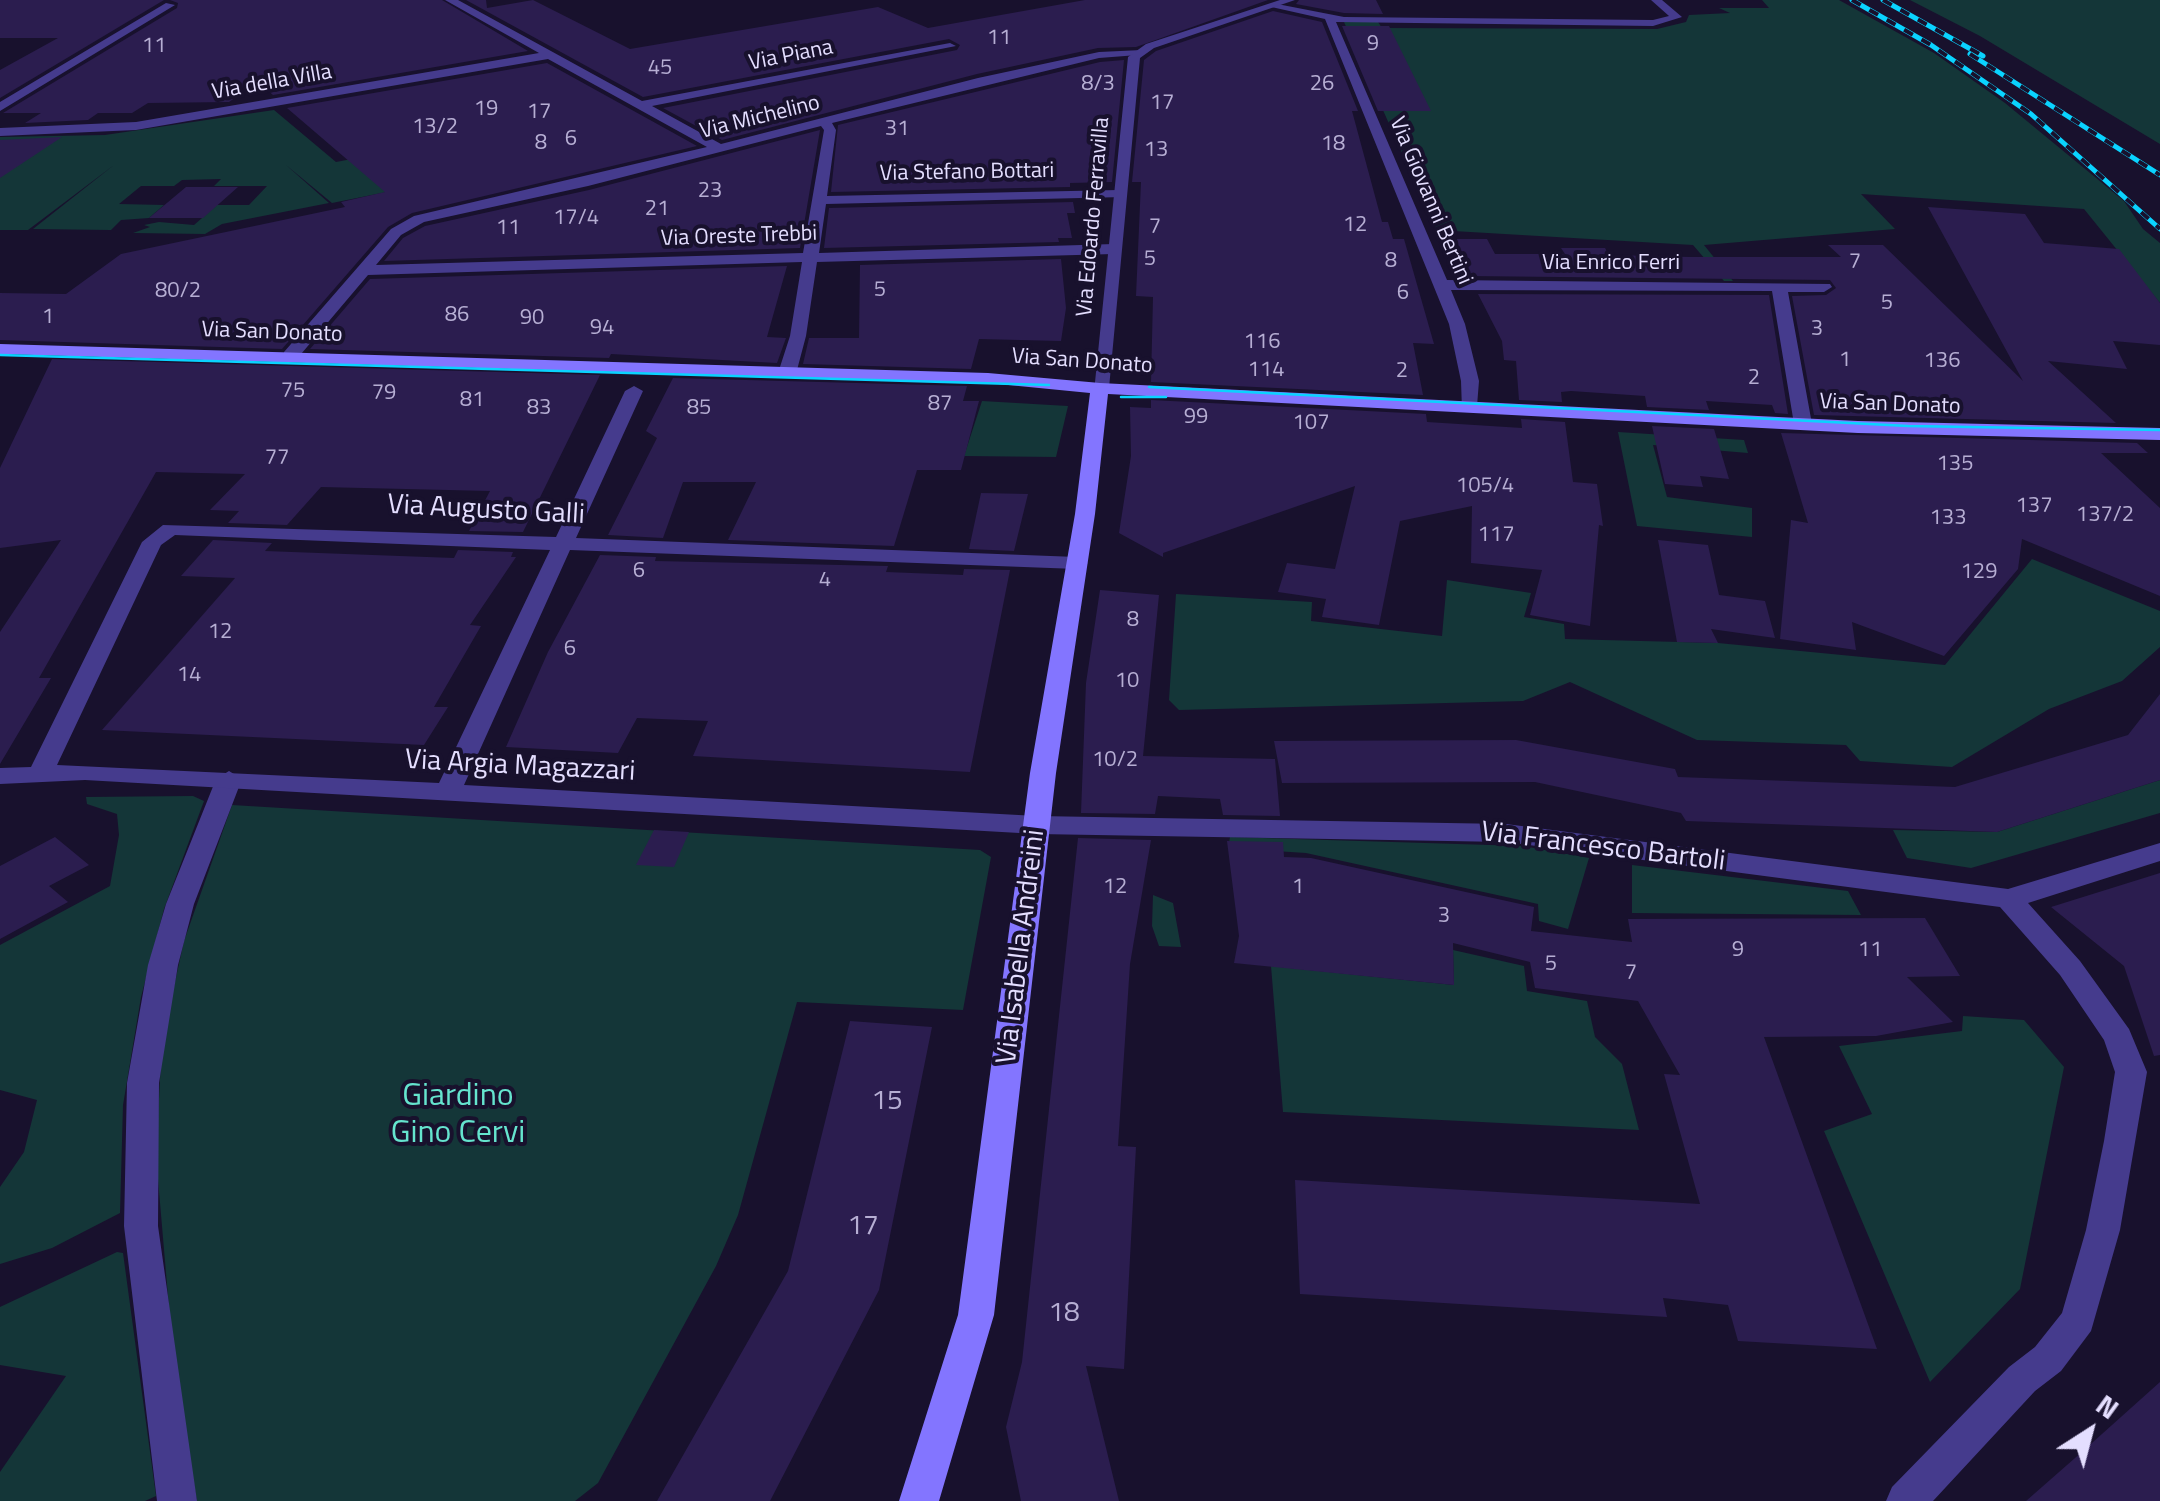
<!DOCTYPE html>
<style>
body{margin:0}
#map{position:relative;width:2160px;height:1501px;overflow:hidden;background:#18112d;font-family:"Titillium Web",sans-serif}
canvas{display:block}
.north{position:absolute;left:2040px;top:1381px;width:100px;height:100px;-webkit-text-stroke:8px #18112d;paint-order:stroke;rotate:36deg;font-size:28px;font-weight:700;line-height:40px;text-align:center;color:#e4deff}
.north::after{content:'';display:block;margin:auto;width:35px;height:45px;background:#e4deff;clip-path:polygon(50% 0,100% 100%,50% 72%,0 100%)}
</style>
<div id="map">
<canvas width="2160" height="1501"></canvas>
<div class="north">N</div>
</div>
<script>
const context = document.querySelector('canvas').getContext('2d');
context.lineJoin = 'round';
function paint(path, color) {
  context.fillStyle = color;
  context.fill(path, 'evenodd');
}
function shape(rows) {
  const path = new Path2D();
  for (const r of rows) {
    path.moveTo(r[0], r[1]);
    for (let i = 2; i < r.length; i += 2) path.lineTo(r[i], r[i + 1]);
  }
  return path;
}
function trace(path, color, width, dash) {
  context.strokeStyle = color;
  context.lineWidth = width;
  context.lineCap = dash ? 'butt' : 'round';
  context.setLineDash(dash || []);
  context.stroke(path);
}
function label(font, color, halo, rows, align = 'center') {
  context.font = font + ' "Titillium Web",sans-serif';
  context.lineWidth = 8;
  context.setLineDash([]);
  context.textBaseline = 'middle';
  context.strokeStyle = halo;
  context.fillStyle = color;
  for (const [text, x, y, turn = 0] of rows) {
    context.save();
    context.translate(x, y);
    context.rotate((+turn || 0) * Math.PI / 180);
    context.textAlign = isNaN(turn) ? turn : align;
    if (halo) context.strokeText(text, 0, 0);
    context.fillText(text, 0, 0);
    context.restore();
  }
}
const green = shape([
 [1762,0,1839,0,1934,53,2005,103,2124,201,2143,229,2160,243,2160,303,2084,209,1861,194,1895,229,1704,245,1733,281,1724,281,1693,245,1436,230,1344,22,1378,22,1382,28,1657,29,1686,22,1689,15,1730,13,1719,8,1769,8],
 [1910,0,2160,0,2160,144,1980,36],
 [274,110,336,162,474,136,516,166,332,203,286,165,329,203,222,224,205,234,133,233,150,227,144,225,159,222,194,225,217,205,249,205,267,186,214,186,221,179,182,180,174,186,141,186,119,204,164,205,149,218,121,220,111,230,33,229,114,165,28,230,0,230,0,137,105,135],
 [982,401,1068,406,1056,457,964,456],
 [1618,432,1744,440,1748,453,1653,445,1667,497,1752,508,1752,537,1637,526],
 [2032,559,2160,611,2160,647,2122,681,2049,709,1952,767,1860,761,1846,745,1697,740,1570,682,1523,701,1179,710,1169,700,1176,594,1312,602,1311,621,1442,636,1447,580,1531,593,1524,617,1564,624,1565,639,1718,643,1945,665],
 [2160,780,2160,813,1971,868,1907,858,1893,830,1997,832],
 [193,796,204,801,164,909,141,997,123,1105,120,1213,52,1248,0,1264,0,1187,24,1152,37,1100,0,1090,0,945,110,886,119,835,117,814,87,804,86,797],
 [232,805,980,850,991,857,963,1010,797,1002,738,1215,716,1266,598,1483,575,1501,197,1501,175,1378,156,1156,162,1041,184,941],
 [1230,837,1523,846,1589,858,1568,929,1539,921,1538,904,1306,853,1228,848],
 [1632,865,1848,891,1861,915,1632,913],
 [1153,895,1173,903,1181,947,1159,946,1152,926],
 [1453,950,1524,966,1527,991,1587,1001,1595,1037,1622,1064,1639,1130,1283,1112,1271,966,1454,985],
 [1963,1016,2024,1020,2064,1067,2020,1289,1930,1382,1824,1131,1872,1114,1839,1046,1962,1031],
 [117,1252,123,1253,156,1496,145,1501,0,1501,0,1472,66,1376,0,1365,0,1307]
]);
const building = shape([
 [0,0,164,0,0,98,0,70,58,38,0,38],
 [170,0,442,0,528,51,273,95,258,82,229,102,148,103,132,113,98,113,88,120,25,123,41,113,3,113,177,8,178,3],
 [466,0,486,0,487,8,533,0,630,49,878,7,928,28,1085,0,1268,0,1136,47,1098,48,977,74,722,140,663,108,957,50,960,45,949,39,643,97],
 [1299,0,1376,0,1383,14,1344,13,1296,4],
 [1273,11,1322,22,1358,111,1352,111,1382,222,1388,222,1393,239,1404,239,1434,344,1413,343,1423,395,1151,382,1153,297,1136,296,1141,182,1132,182,1144,60,1156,51],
 [1342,26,1389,26,1431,111,1378,111],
 [1124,60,1112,182,1070,183,1070,187,831,192,838,125,1100,62],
 [547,63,697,146,412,213,388,227,282,349,0,340,0,293,66,294,121,254,345,207,341,202,385,192,287,108],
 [820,130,800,248,384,261,403,238,425,226,589,190],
 [62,137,0,178,0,140],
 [186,187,238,187,203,218,149,218],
 [1073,202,1075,213,1067,213,1072,238,1058,238,1059,242,824,248,829,208],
 [1928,207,2025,214,2044,243,2119,249,2160,303,2160,345,2113,341,2127,369,2048,361,2116,423,1814,415,1792,296,1826,295,1836,288,1830,280,1469,276,1450,239,1487,239,1495,254,1565,254,1561,248,1605,248,1609,255,1691,257,1841,257,1828,245,1883,245,2023,381],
 [1061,259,1066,308,1061,341,979,339,971,369,803,364,809,338,859,338,860,265],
 [787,266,767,337,786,338,777,363,611,354,609,358,310,349,370,279],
 [1478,294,1769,295,1788,414,1775,413,1772,405,1706,401,1709,410,1647,407,1645,396,1571,391,1561,392,1562,402,1519,400,1516,361,1504,360,1502,341],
 [52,359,600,375,523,532,469,531,490,491,321,487,287,525,228,523,239,511,210,510,245,474,156,472,39,678,51,678,0,764,0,632,61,540,0,548,0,468],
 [673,378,967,386,963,401,979,401,961,470,917,470,894,546,728,540,756,482,683,482,663,538,608,535,657,438,646,431],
 [1151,400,1426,414,1427,422,1522,428,1521,419,1565,422,1573,482,1597,484,1603,526,1599,525,1590,626,1530,615,1542,570,1471,563,1472,506,1400,521,1379,625,1322,617,1326,599,1278,592,1287,563,1335,569,1355,486,1163,553,1163,557,1119,533,1131,456,1130,407,1151,408],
 [1652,426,1714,429,1729,479,1700,476,1703,487,1665,484],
 [1781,433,2137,443,2148,453,2101,453,2160,508,2160,596,2022,539,2018,569,1944,656,1852,622,1856,650,1780,639,1791,520,1808,523],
 [981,493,1028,494,1014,551,969,549],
 [213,540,272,543,265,551,454,558,458,550,513,552,511,557,516,557,470,625,481,626,434,707,448,707,424,745,102,730,235,578,181,576],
 [1658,540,1708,545,1719,595,1765,601,1775,638,1711,629,1718,643,1677,642],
 [600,555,656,557,655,561,888,566,886,572,963,575,964,569,1010,570,970,772,693,756,708,721,637,718,618,753,506,747,548,652],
 [1100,590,1159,595,1143,756,1275,759,1280,816,1223,815,1220,799,1158,796,1155,814,1081,813,1086,683],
 [2160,694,2160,780,1997,832,1686,821,1681,813,1535,782,1282,783,1274,741,1516,740,1675,769,1678,777,1955,787,2128,735],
 [654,830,689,832,674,867,636,865],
 [55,837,89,865,49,886,68,902,0,939,0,866],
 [1078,838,1151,840,1130,964,1118,1146,1136,1147,1124,1369,1086,1366,1119,1501,1021,1501,1006,1427,1022,1362],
 [1227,841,1283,842,1284,857,1311,858,1534,907,1531,931,1632,942,1628,919,1925,918,1960,976,1907,977,1953,1022,1876,1036,1764,1037,1877,1349,1738,1341,1728,1305,1663,1298,1667,1317,1300,1294,1295,1180,1700,1204,1664,1074,1680,1075,1638,1001,1535,988,1530,962,1453,943,1454,985,1234,963,1239,936],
 [2160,873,2160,1055,2154,1056,2124,966,2051,907],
 [850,1021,932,1027,879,1290,770,1501,657,1501,788,1271],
 [2160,1382,2160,1501,2026,1501,2083,1451]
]);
const pedestrian = shape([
 [229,771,242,779,194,904,178,965,159,1083,158,1226,197,1501,157,1501,124,1226,127,1083,148,965,166,904,216,779,229,771]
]);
const minor = shape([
 [445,0,458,0,642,101,950,43,956,46,652,106,721,144,978,78,1099,52,1142,50,1138,55,1099,58,832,123,836,130,827,196,1119,190,1124,191,1124,197,826,204,819,253,1114,244,1122,249,1114,254,817,262,806,336,797,370,788,375,779,370,790,336,802,262,368,275,296,360,290,361,284,360,284,352,391,229,414,216,707,147,548,59,136,130,0,136,0,128,136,122,539,53,445,0],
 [821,126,824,130,803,253,376,265,401,235,424,222,588,186,821,126],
 [1651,0,1662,0,1682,17,1653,26,1336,22,1447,280,1830,284,1832,287,1824,292,1788,292,1812,424,1810,428,1796,428,1794,424,1772,291,1451,290,1465,324,1479,381,1477,406,1462,410,1461,381,1449,324,1325,19,1267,6,1272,3,1344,17,1653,20,1669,16,1651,0],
 [166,3,175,5,0,111,0,102,166,3],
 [634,386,643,391,576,538,1077,557,1088,563,1077,569,570,550,464,785,1037,816,1506,824,2008,889,2160,843,2160,861,2028,903,2080,961,2129,1029,2147,1072,2120,1230,2091,1331,2061,1371,2035,1391,1933,1501,1886,1501,1892,1487,2009,1367,2035,1347,2062,1313,2086,1230,2104,1141,2115,1072,2104,1040,2060,975,2000,907,1506,842,1037,834,85,780,0,784,0,768,31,767,142,542,163,525,556,537,625,391,634,386],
 [175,535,550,550,439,783,57,765,161,545,175,535]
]);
const tertiary = shape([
 [1280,0,1295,0,1154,48,1140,58,1109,388,1094,392,1128,57,1146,44,1280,0]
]);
const secondary = shape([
 [0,344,988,373,1100,383,1858,421,2160,428,2160,440,1858,433,1108,394,1095,514,1056,773,994,1315,939,1501,899,1501,958,1315,1030,773,1075,514,1090,393,988,383,0,354,0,344]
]);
const tram = shape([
 [0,355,1049,385],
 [1149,387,1908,426,2160,430],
 [1121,397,1166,397]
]);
const rail = shape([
 [1852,0,1931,45,2031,114,2160,229],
 [1883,0,1983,56],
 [1970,54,2160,175]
]);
const numberNames = [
 ["11",999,39],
 ["9",1373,45],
 ["11",154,47],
 ["45",660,69],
 ["8/3",1098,85],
 ["26",1322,85],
 ["17",1162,104],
 ["19",486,110],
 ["17",539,113],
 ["13/2",435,128],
 ["31",897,130],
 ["6",571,140],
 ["8",541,144],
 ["18",1333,145],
 ["13",1156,151],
 ["23",710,192],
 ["21",657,210],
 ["17/4",576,219],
 ["12",1355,226],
 ["7",1155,228],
 ["11",508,229],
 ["5",1150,260],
 ["8",1391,262],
 ["7",1855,263],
 ["5",880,291],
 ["80/2",178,292],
 ["6",1403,294],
 ["5",1887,304],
 ["86",457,316],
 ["1",48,318],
 ["90",532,319],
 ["94",602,329],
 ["3",1817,330],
 ["116",1262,343],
 ["1",1845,361],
 ["136",1942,362],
 ["114",1266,371],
 ["2",1402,372],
 ["2",1754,379],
 ["75",293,392],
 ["79",384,394],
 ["81",472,401],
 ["87",940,405],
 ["83",539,409],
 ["85",699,409],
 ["99",1196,418],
 ["107",1311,424],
 ["77",277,459],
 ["135",1955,465],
 ["105/4",1485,487],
 ["137",2034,507],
 ["137/2",2105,516],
 ["133",1948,519],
 ["117",1496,536],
 ["6",639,572],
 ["129",1979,573],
 ["4",825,581],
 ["8",1133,621],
 ["12",220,633],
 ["6",570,650],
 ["14",189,676],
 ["10",1127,682],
 ["10/2",1115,761],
 ["12",1115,888],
 ["1",1298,888],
 ["3",1444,917],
 ["9",1738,951],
 ["11",1870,951],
 ["5",1551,965],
 ["7",1631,974]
];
const farStreetnames = [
 ["Via Piana",791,56,-11],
 ["Via della Villa",272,83,-10],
 ["Via Michelino",760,118,-14],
 ["Via Stefano Bottari",967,173,-1],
 ["Via Giovanni Bertini",1430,201,67],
 ["Via Edoardo Ferravilla",1094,217,-85],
 ["Via Oreste Trebbi",739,237,-2],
 ["Via Enrico Ferri",1611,264],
 ["Via San Donato",272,333,2],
 ["Via San Donato",1082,362,4],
 ["Via San Donato",1890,405,2]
];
const streetNames = [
 ["Via Augusto Galli",486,511,3],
 ["Via Argia Magazzari",520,767,3],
 ["Via Francesco Bartoli",1603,848,7],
 ["Via Isabella Andreini",1022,947,-83]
];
const nearNumbernames = [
 ["15",887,1102],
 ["17",863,1227],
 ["18",1064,1314]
];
const nearParknames = [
 ["Giardino",458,1097],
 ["Gino Cervi",458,1134]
];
paint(green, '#143638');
paint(building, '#2b1d4f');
paint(pedestrian, '#453b8d');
paint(minor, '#453b8d');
paint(tertiary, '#453b8d');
paint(secondary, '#8375ff');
trace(tram, '#0ad3ff', 2.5);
trace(rail, '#0ad3ff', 5);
trace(rail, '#18112d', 4, [10]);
label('22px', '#b6aed3', null, numberNames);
label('22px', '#e4deff', '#18112d', farStreetnames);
label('28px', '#e4deff', '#18112d', streetNames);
label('28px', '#b6aed3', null, nearNumbernames);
label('32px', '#65e4ce', '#18112d', nearParknames);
</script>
